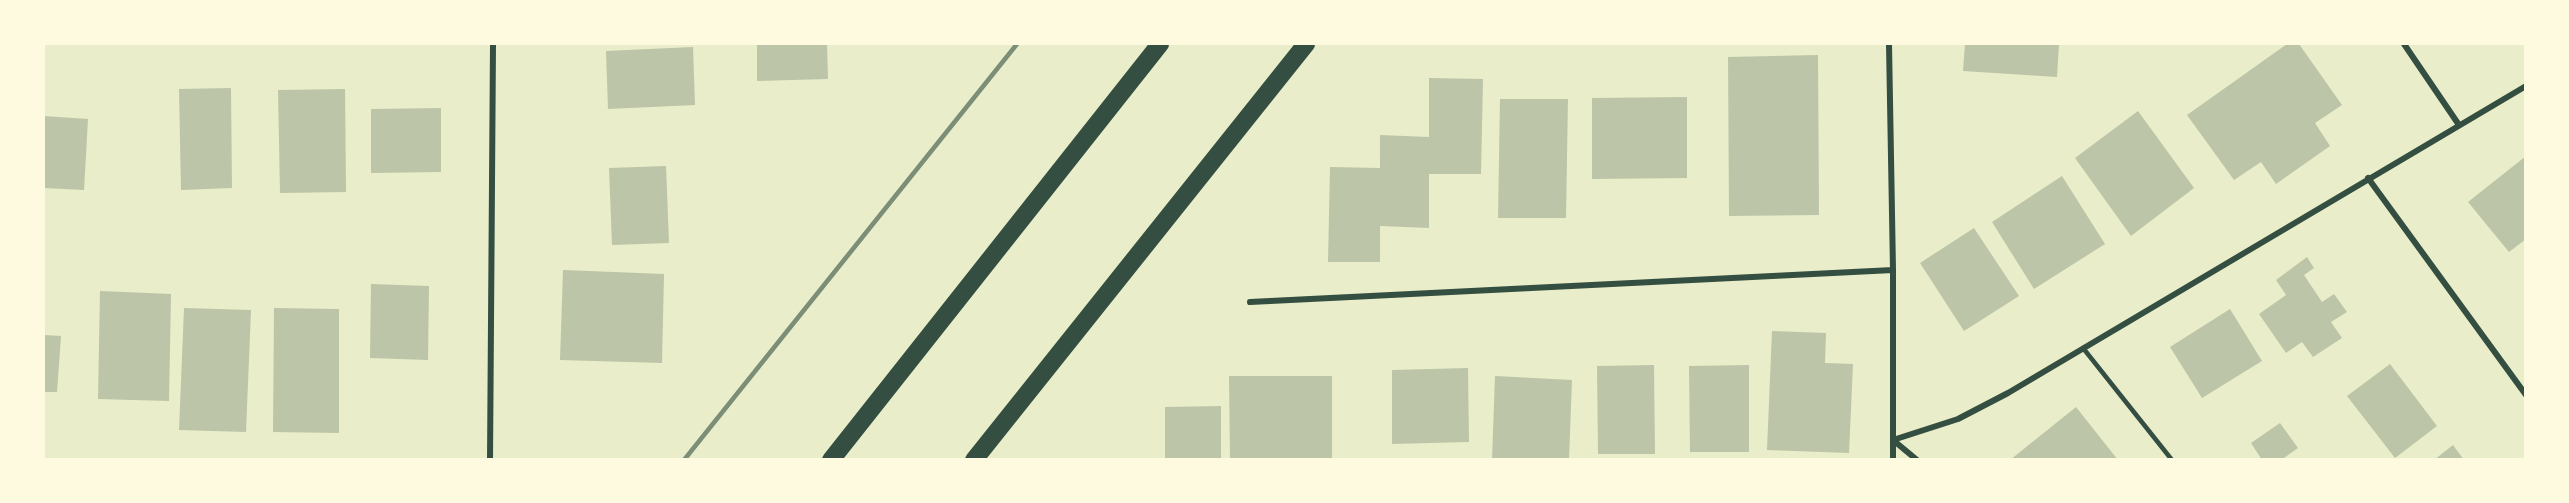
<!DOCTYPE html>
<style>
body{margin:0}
#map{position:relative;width:2569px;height:503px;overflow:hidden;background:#e9edc9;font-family:Manrope,sans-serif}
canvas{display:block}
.frame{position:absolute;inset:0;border:45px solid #fefae0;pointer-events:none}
</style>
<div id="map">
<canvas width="2569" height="503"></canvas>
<div class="frame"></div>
</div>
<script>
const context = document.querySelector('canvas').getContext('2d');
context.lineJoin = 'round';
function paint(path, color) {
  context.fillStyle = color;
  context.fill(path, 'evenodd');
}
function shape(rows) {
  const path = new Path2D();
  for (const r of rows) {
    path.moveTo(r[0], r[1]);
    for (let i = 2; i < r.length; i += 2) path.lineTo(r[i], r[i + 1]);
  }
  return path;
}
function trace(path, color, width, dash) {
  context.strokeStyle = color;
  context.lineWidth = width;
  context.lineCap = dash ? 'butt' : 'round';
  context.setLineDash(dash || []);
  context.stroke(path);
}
const building = shape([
 [757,44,827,44,828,79,757,81],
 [1965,44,2059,44,2057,77,1963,71],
 [2287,44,2299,44,2342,105,2315,123,2330,146,2276,184,2261,162,2234,180,2187,115],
 [693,47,695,105,608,109,606,51],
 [1818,55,1819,215,1729,216,1728,57],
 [1429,78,1483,79,1481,174,1429,174,1429,228,1380,226,1380,262,1328,262,1330,167,1380,168,1380,135,1429,137],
 [231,88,232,188,181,190,179,89],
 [345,89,346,192,280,193,278,90],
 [1687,97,1687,178,1592,179,1592,98],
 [1500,99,1568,99,1566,218,1498,218],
 [441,108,441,172,371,173,371,109],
 [2138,111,2194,188,2131,236,2075,158],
 [44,116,88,119,84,190,44,188],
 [2526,156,2526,239,2509,252,2468,202],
 [666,166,669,243,612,245,609,168],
 [2062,176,2105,244,2034,289,1992,222],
 [1974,228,2019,296,1964,331,1920,263],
 [2307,257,2314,268,2304,275,2322,302,2334,294,2347,312,2331,322,2342,338,2313,357,2302,342,2286,353,2259,314,2286,295,2276,280],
 [563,270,664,274,662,363,560,360],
 [371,284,429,286,428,360,370,358],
 [100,291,171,294,169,401,98,399],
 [184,308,251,310,246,432,179,430],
 [274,308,339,309,339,433,273,432],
 [2230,309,2262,361,2202,398,2170,347],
 [1772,331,1826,333,1825,363,1853,364,1849,453,1767,450],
 [44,335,61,336,57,392,44,392],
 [2390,364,2437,426,2395,458,2347,396],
 [1654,365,1655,454,1598,454,1597,366],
 [1749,365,1749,452,1690,452,1689,366],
 [1468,368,1469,442,1392,444,1392,370],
 [1229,376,1332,376,1332,460,1230,460],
 [1495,376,1572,380,1569,460,1492,460],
 [1221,406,1221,460,1165,460,1165,407],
 [2076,407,2118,460,2010,460],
 [2280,423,2298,448,2281,460,2262,460,2251,443],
 [2453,445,2464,460,2434,460]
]);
const service = shape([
 [2083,348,2172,460]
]);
const minor = shape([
 [1889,44,1893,270,1893,460],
 [2404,44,2459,125],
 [2368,178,2526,395],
 [1250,302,1893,270],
 [490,460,493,44],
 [1917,460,1893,440,1958,419,2008,393,2526,86]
]);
const motorway = shape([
 [831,460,1160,44],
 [974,460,1306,44]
]);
const rail = shape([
 [684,460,1017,44]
]);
paint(building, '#bcc5a7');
trace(service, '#344e41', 4.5);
trace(minor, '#344e41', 6);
trace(motorway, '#344e41', 18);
trace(rail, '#7c8e77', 4.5);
</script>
